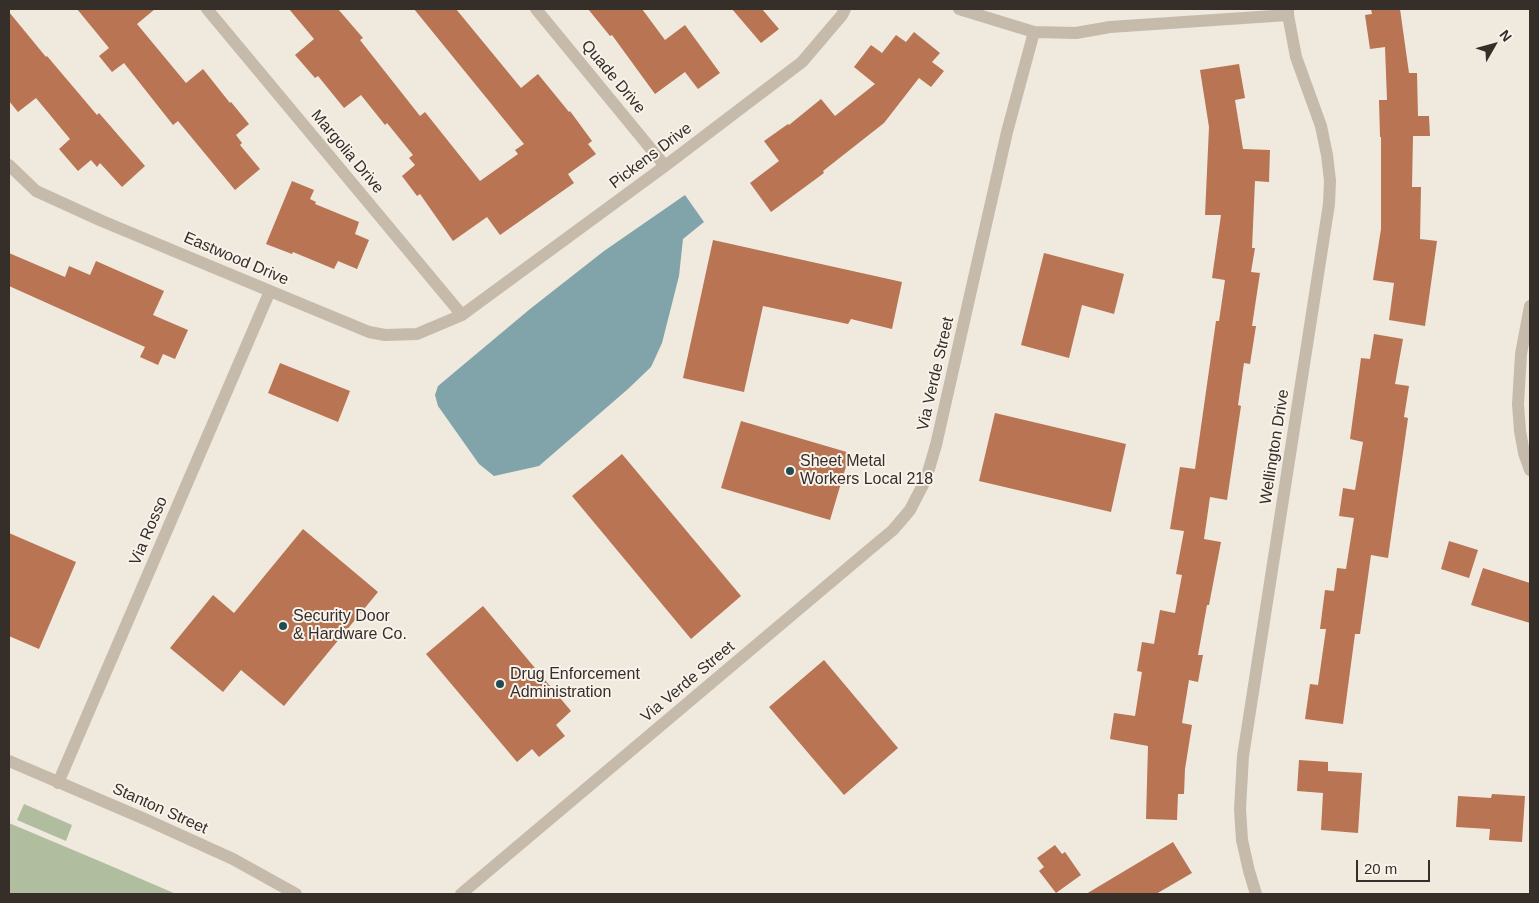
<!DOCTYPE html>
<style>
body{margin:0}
#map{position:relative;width:1539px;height:903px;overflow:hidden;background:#f0e9de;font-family:Helvetica,sans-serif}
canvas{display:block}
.frame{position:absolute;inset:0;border:10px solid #352e29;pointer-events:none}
.north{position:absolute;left:1469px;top:20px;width:50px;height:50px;-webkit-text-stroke:4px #f8f2ea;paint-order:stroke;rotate:52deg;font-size:14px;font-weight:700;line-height:20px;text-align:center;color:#352e29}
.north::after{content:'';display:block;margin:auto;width:18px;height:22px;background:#352e29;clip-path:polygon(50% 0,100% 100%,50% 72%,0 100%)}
.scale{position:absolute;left:1356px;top:860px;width:74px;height:22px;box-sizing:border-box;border:2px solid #352e29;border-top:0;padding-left:6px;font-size:15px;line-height:18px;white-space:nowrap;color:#352e29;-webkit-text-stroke:4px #f8f2ea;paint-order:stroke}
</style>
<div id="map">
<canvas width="1539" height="903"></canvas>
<div class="frame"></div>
<div class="north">N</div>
<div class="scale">20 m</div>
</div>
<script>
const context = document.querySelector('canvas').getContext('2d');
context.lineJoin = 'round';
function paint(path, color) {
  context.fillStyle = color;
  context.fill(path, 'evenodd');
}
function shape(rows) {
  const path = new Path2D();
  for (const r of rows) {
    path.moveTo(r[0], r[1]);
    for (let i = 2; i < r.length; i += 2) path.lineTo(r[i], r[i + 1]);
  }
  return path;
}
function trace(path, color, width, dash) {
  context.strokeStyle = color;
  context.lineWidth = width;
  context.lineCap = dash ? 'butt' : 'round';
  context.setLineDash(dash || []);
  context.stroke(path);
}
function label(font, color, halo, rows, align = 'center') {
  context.font = font + ' Helvetica,sans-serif';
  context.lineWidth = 4;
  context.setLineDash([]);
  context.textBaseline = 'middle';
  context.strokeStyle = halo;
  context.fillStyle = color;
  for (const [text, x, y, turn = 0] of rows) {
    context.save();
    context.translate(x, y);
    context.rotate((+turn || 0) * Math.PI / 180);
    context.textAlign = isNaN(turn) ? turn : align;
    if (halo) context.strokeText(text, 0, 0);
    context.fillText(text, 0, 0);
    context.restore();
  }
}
const green = shape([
 [24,804,72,825,66,841,17,820],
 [9,823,104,863,176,894,9,894]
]);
const water = shape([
 [685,195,704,222,683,239,679,276,662,343,651,367,628,389,539,466,494,476,479,464,438,406,435,395,438,386,530,309,604,251]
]);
const building = shape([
 [77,9,155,9,137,24,186,83,203,69,230,103,231,102,249,124,236,135,242,143,240,145,260,169,235,190,178,121,173,125,124,63,112,72,99,56,109,48],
 [289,9,338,9,363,38,360,40,420,116,425,112,480,181,518,154,515,150,524,144,414,9,456,9,521,88,538,74,569,112,570,111,592,141,588,144,596,154,568,174,574,183,500,235,487,217,453,241,420,194,417,196,402,176,415,165,409,158,413,155,387,123,385,125,361,95,344,108,318,76,315,78,295,55,314,39],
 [588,9,642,9,665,40,685,25,720,73,698,89,685,72,655,94,612,35,610,36],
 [732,9,762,9,779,29,761,43],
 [1371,9,1400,9,1409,73,1417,73,1418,116,1429,116,1430,136,1413,136,1412,187,1421,187,1420,239,1437,241,1425,326,1389,320,1394,283,1373,280,1381,229,1381,137,1380,137,1379,100,1387,100,1385,47,1370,49,1365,15,1372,14],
 [9,12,46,57,47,56,97,115,99,113,145,166,122,187,100,163,97,167,91,160,78,171,59,149,70,139,36,98,18,112,9,101],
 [914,32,940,53,932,62,944,71,931,87,919,78,884,123,823,171,824,173,771,212,750,183,779,161,764,141,788,124,789,125,821,99,835,116,875,84,854,67,871,45,882,53,896,35,906,42],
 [1239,64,1245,98,1235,100,1243,149,1270,150,1269,182,1255,181,1252,248,1255,248,1251,272,1260,273,1252,326,1256,326,1250,364,1244,363,1238,405,1241,406,1227,500,1210,497,1204,539,1221,542,1209,605,1207,605,1198,655,1203,655,1198,682,1189,680,1182,723,1192,725,1185,769,1184,794,1178,794,1177,820,1146,819,1148,746,1110,739,1114,713,1135,716,1142,672,1137,671,1142,642,1154,644,1160,610,1175,613,1182,575,1176,574,1184,531,1170,529,1180,467,1195,469,1216,321,1219,321,1225,280,1212,278,1221,215,1205,215,1209,127,1200,70],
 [292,181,314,190,310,199,316,202,315,204,359,222,355,234,369,240,357,269,338,261,334,269,293,252,292,254,266,244],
 [713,240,902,282,892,329,851,319,848,324,763,306,744,392,683,378],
 [9,253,65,277,69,266,90,275,96,261,164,291,153,315,188,330,175,359,163,354,158,365,140,357,145,347,9,286],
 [1044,253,1124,274,1114,314,1082,305,1069,358,1021,345],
 [1374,334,1403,339,1395,384,1409,386,1404,417,1408,418,1388,558,1371,555,1360,634,1355,634,1343,724,1305,719,1310,684,1318,685,1326,629,1320,629,1325,590,1334,591,1337,568,1346,569,1354,518,1339,516,1343,488,1355,490,1363,442,1350,439,1361,358,1370,359],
 [280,363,350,391,338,422,268,393],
 [995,413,1126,444,1111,512,979,481],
 [741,421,850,453,830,520,721,488],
 [622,454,741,596,691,639,572,496],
 [303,529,378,592,284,706,241,670,223,692,170,648,213,595,234,613],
 [9,533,76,562,39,649,9,636],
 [1449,541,1478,550,1469,578,1441,569],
 [1483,568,1530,583,1530,623,1471,605],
 [483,606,571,711,556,725,565,736,539,757,532,749,517,762,426,654],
 [824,660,898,748,844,795,769,707],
 [1299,760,1328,762,1328,771,1362,773,1358,833,1321,830,1323,793,1297,791],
 [1492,794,1525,796,1522,842,1489,840,1490,829,1456,827,1458,796,1491,798],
 [1173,842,1192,873,1156,894,1086,894],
 [1055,845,1062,854,1065,852,1081,875,1056,893,1039,871,1044,867,1037,858]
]);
const minor = shape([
 [207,9,462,315],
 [536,9,665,166],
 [959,9,1034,32],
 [9,165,36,191,102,221,270,291,369,332,385,335,417,334,462,315,665,166,802,62,842,15,845,9],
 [1530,306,1521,354,1518,404,1520,431,1524,453,1530,470],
 [9,761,147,820,233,859,296,894],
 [58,783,270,291],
 [461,894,869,550,893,530,910,510,926,479,936,445,1007,132,1034,32,1076,33,1110,27,1288,15],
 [1256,894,1249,871,1242,840,1240,809,1243,756,1329,204,1330,181,1327,155,1321,126,1296,57,1288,15,1288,9]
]);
const markers = [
 [790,471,5,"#234b52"],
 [283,626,5,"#234b52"],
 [500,684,5,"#234b52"]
];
const streetNames = [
 ["Quade Drive",613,77,50],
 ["Margolia Drive",347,152,50],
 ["Pickens Drive",651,156,-37],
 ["Eastwood Drive",236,259,23],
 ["Via Verde Street",936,374,-77],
 ["Wellington Drive",1275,447,-81],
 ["Via Rosso",149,531,-67],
 ["Via Verde Street",688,682,-40],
 ["Stanton Street",160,809,24]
];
const poiNames = [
 ["Sheet Metal",800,462],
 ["Workers Local 218",800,480],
 ["Security Door",293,617],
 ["& Hardware Co.",293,635],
 ["Drug Enforcement",510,675],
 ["Administration",510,693]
];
paint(green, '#b1bd9f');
paint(water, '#80a4aa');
paint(building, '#b87453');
trace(minor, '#c6baab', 12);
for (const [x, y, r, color] of markers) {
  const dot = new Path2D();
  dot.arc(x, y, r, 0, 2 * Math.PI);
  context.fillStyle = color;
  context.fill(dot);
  trace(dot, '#f8f2ea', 2);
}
label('16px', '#352e29', '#f8f2ea', streetNames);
label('16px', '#352e29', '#f8f2ea', poiNames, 'left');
</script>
